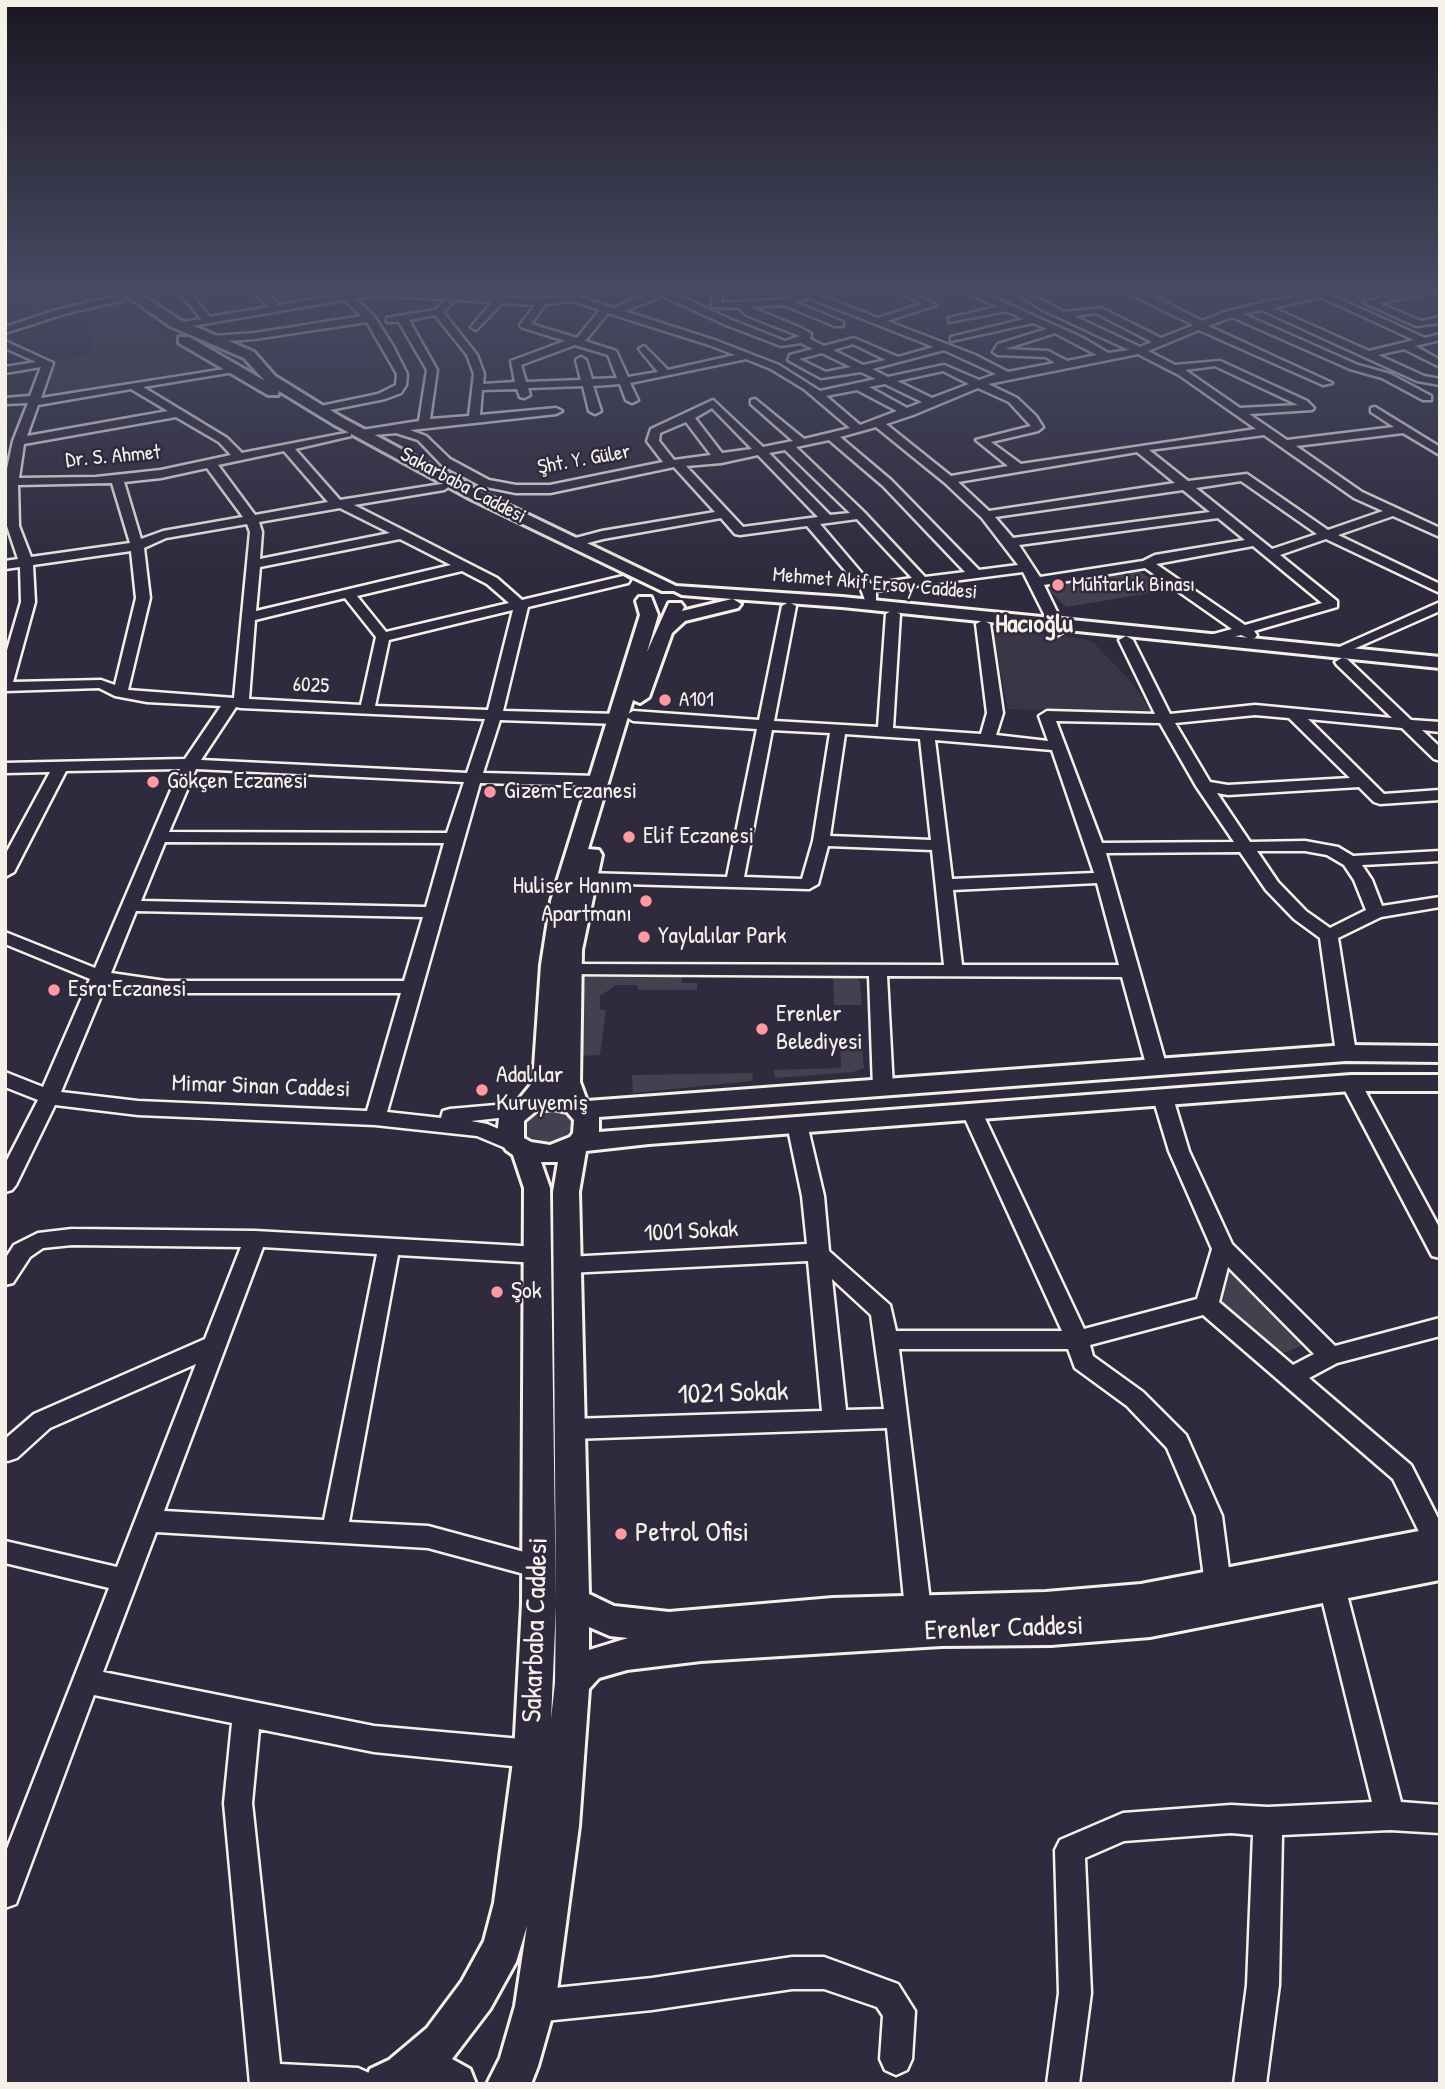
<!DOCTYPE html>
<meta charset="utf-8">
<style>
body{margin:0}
#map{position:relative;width:1445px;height:2089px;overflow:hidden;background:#2f2a3d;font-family:"Patrick Hand",sans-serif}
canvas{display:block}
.frame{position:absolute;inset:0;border:7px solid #f4f1e8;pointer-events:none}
</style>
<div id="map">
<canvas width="1445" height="2089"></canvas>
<div class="frame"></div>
</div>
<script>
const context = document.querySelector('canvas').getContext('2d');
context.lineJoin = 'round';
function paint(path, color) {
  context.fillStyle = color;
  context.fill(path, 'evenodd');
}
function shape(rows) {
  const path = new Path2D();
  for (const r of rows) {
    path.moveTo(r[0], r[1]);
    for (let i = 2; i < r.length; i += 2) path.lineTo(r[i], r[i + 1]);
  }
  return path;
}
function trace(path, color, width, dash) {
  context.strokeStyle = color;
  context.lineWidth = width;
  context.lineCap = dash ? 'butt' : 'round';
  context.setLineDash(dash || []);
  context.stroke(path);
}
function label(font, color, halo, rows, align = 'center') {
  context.font = font + ' "Patrick Hand",sans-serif';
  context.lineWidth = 5;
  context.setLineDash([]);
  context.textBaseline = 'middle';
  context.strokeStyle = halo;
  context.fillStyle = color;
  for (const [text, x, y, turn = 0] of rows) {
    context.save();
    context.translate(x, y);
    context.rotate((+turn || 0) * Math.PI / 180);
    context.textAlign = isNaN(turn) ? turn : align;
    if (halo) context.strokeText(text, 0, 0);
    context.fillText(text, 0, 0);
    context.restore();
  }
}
const built = shape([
 [23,288,40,288,82,304,113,300,209,368,48,396,53,360,93,354,85,307,38,315,5,302,5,293],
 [992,628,1084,639,1094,643,1133,684,1151,712,1008,709]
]);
const green = shape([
 [1135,569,1169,590,1066,607,1044,585],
 [682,976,682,983,697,983,697,990,638,990,637,985,616,985,600,996,600,1010,606,1010,600,1055,579,1056,585,977],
 [854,976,860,981,862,1005,834,1005,833,977],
 [840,1044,862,1045,864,1068,853,1072,775,1078,774,1070,841,1068],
 [753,1073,752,1081,633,1093,632,1075],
 [551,1109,569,1117,572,1124,569,1132,562,1139,550,1142,529,1137,524,1130,524,1123,530,1115,539,1110],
 [1227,1265,1302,1340,1301,1346,1287,1352,1277,1352,1220,1308,1218,1300]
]);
const minor = shape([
 [176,288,186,288,210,317,269,307,249,288,260,288,279,305,339,295,335,291,341,288,349,294,375,289,497,296,504,291,509,294,507,297,540,299,573,295,614,308,661,288,672,288,669,291,734,321,785,341,800,336,746,315,739,308,712,307,712,288,722,288,721,303,784,299,800,295,787,288,810,292,838,288,819,295,878,318,922,304,891,288,904,288,936,305,887,321,975,355,1008,372,1055,363,1046,357,998,355,993,352,998,344,1047,329,1033,323,951,341,951,337,1024,319,1006,311,949,322,949,318,997,307,958,288,972,288,1083,338,1108,353,1129,350,1041,309,1015,292,1023,290,1064,312,1101,308,1161,338,1194,325,1140,299,1123,288,1136,288,1146,293,1169,288,1189,288,1154,297,1202,321,1228,311,1262,303,1336,288,1356,288,1331,295,1425,338,1440,334,1440,340,1415,346,1440,360,1440,367,1404,349,1378,355,1424,376,1440,379,1440,385,1417,381,1262,310,1243,314,1358,365,1390,374,1431,396,1431,400,1423,400,1382,378,1350,369,1232,317,1208,326,1332,383,1323,385,1199,330,1148,351,1175,365,1220,361,1307,401,1314,408,1312,410,1249,414,1287,440,1394,427,1371,412,1371,408,1375,407,1440,447,1440,455,1403,433,1296,446,1362,492,1440,528,1440,537,1393,516,1338,535,1440,584,1440,593,1326,539,1280,555,1337,601,1337,607,1254,631,1257,635,1255,638,1250,639,1241,635,1208,644,1203,643,1203,637,1232,629,1145,568,1044,585,1063,624,1063,632,1056,636,1049,632,1049,624,1023,572,876,591,876,603,866,603,861,589,807,526,740,535,735,534,721,518,603,539,573,547,567,543,568,540,602,531,715,512,674,467,550,493,516,493,481,486,442,465,418,440,396,433,362,436,356,433,362,430,419,421,427,370,399,322,387,322,387,318,435,310,444,301,450,301,452,303,443,312,477,355,484,374,483,384,515,382,511,361,565,341,521,327,520,325,535,305,502,303,476,330,471,327,492,302,375,295,354,298,374,316,393,346,407,374,406,385,401,393,385,399,320,412,314,409,316,407,378,394,396,385,397,374,367,322,255,339,213,342,208,339,213,336,255,333,362,316,344,300,180,328,176,327,176,323,201,319,176,288],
 [663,296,726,325,781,346,801,343,813,349,790,355,788,360,821,378,861,372,876,379,820,391,779,365,717,341,624,311,663,296],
 [1321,297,1414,340,1369,351,1273,308,1321,297],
 [809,298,873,323,934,347,898,357,854,338,824,346,810,339,811,334,801,328,750,307,784,305,835,326,843,326,843,322,794,302,809,298],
 [572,301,600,310,577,338,531,324,545,304,572,301],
 [608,313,709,345,735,355,668,370,644,346,639,349,658,372,628,377,616,351,585,341,608,313],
 [1096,313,1152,342,1140,347,1074,316,1096,313],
 [435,315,467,355,474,374,469,416,430,419,437,370,409,320,435,315],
 [1055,333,1097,355,1067,361,1048,351,1005,349,1055,333],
 [853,344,886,360,863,365,833,350,853,344],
 [575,345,608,355,617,378,592,379,586,360,581,357,576,360,581,380,526,382,521,365,575,345],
 [944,350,996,374,979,380,944,365,888,377,872,369,944,350],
 [822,353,851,367,826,372,799,359,822,353],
 [1138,354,1179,375,1256,429,1021,464,991,442,1038,431,1043,427,1036,416,1017,398,988,384,1138,354],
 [746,359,771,369,804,389,850,428,804,439,755,399,751,400,751,404,793,441,763,447,713,400,651,429,647,441,663,462,550,485,516,485,489,480,450,459,426,436,410,430,556,414,562,411,556,408,480,415,482,390,517,389,520,397,524,398,530,395,528,388,583,386,589,411,595,414,601,411,593,386,620,384,626,400,632,403,638,400,630,383,746,359],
 [1215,366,1298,405,1240,408,1185,370,1215,366],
 [943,371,969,384,932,398,897,381,943,371],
 [885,384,922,402,907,408,869,387,885,384],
 [978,388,1009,402,1031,426,976,440,1008,466,951,476,886,424,913,415,978,388],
 [857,390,897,411,860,425,826,396,857,390],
 [712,408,752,449,722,453,695,418,712,408],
 [686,422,711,455,674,460,659,441,660,433,686,422],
 [876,427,945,483,982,518,1018,565,979,570,891,480,840,437,876,427],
 [1264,435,1354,498,1383,511,1328,530,1247,474,1188,481,1149,450,1264,435],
 [829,440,883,486,965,572,925,577,864,512,796,447,829,440],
 [785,450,850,513,830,515,769,453,785,450],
 [1137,452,1175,483,989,511,958,482,1137,452],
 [758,455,818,517,743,527,686,466,721,463,758,455],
 [1241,481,1317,534,1272,549,1196,488,1241,481],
 [1183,490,1210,512,1013,538,995,517,1183,490],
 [1218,518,1245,540,1155,555,1143,561,1040,577,1019,545,1218,518],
 [857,519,912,578,871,584,820,524,857,519],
 [1253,546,1322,603,1245,625,1156,564,1253,546],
 [1423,288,1440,288,1440,291,1379,303,1421,321,1440,317,1440,323,1416,326,1363,302,1423,288],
 [121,295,124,296,124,300,64,314,5,333,5,327,57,310,121,295],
 [5,341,53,363,41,398,238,367,239,369,234,372,143,387,227,438,242,453,351,432,351,436,295,449,340,500,448,483,450,486,444,490,354,505,497,578,522,600,623,576,630,580,628,583,528,607,503,711,618,714,626,719,618,724,500,720,483,773,597,776,605,781,597,786,480,783,387,1112,441,1118,443,1111,450,1109,519,1103,526,1105,529,1110,526,1115,471,1121,487,1124,522,1139,525,1144,522,1149,508,1149,477,1136,375,1125,138,1115,55,1105,16,1185,12,1190,5,1192,5,1164,38,1100,5,1087,5,1072,43,1087,90,979,5,944,5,932,95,968,180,769,66,771,14,872,5,877,5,855,50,772,5,773,5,763,185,759,221,706,147,702,115,696,99,688,5,691,5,657,21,602,20,567,5,569,5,561,18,559,7,526,5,478,13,441,28,403,5,404,5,398,30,396,41,367,5,373,5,367,36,362,5,348,5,341],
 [131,389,168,411,27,436,38,405,131,389],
 [176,417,219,442,231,455,161,470,96,477,19,478,24,444,176,417],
 [284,451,328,502,255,515,218,465,284,451],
 [207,468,243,517,163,531,141,539,124,482,161,478,207,468],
 [112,483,130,543,31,557,19,526,18,485,112,483],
 [340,508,390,533,260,559,262,532,259,522,340,508],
 [247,524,250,532,234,698,128,690,150,598,144,548,166,538,247,524],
 [400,539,451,565,256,611,260,567,400,539],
 [131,551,136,598,115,685,101,680,13,682,35,602,33,565,131,551],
 [462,571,487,584,509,603,386,632,357,596,462,571],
 [345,598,376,637,361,705,249,699,255,620,345,598],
 [513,610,488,710,375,706,389,640,513,610],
 [236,707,241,708,485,719,467,773,201,760,236,707],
 [196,769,464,782,447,833,169,832,196,769],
 [165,842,444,843,426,907,141,901,165,842],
 [136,911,423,917,404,981,166,981,111,973,136,911],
 [106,984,166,993,401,993,367,1111,138,1101,61,1092,106,984],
 [789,602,796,606,774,721,878,727,886,614,893,610,900,614,893,728,981,734,987,713,976,624,983,620,990,624,1003,713,996,735,1048,741,1039,716,1047,711,1155,714,1119,640,1126,636,1133,640,1170,714,1255,705,1392,718,1337,665,1335,662,1342,658,1347,659,1411,720,1440,722,1440,732,1422,730,1440,747,1440,761,1434,759,1402,728,1308,719,1384,794,1440,790,1440,800,1380,804,1374,802,1359,787,1228,795,1217,793,1250,842,1305,841,1338,847,1353,856,1440,851,1440,861,1362,865,1372,880,1382,906,1440,897,1440,907,1381,917,1338,938,1356,1053,1353,1058,1339,1058,1336,1053,1320,938,1294,919,1266,890,1240,852,1106,853,1167,1068,1164,1073,1157,1075,1150,1073,1147,1068,1122,977,887,976,893,1088,890,1093,883,1095,876,1093,873,1088,869,976,564,974,561,970,564,966,570,964,944,965,932,850,828,846,818,884,809,889,585,883,576,878,585,873,727,877,757,729,633,721,625,716,633,711,759,720,782,606,789,602],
 [1255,715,1289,718,1350,778,1228,785,1210,782,1175,723,1255,715],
 [1056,721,1160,723,1196,786,1234,842,1102,843,1056,721],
 [772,730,830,733,813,841,802,879,744,877,772,730],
 [845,734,920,739,931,840,830,836,845,734],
 [935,740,1052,750,1094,873,952,879,935,740],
 [1257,851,1305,851,1327,855,1344,865,1354,880,1366,910,1330,928,1306,911,1278,882,1257,851],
 [1097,883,1119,965,962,965,953,890,1097,883],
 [1440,602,1440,611,1340,655,1330,655,1328,652,1440,602],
 [1351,1076,1358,1078,1361,1083,1440,1229,1440,1258,1432,1256,1341,1083,1344,1078,1351,1076],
 [1163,1091,1170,1093,1173,1098,1189,1151,1232,1244,1335,1346,1440,1318,1440,1336,1337,1363,1309,1378,1411,1465,1440,1522,1440,1552,1428,1550,1393,1479,1203,1315,1090,1345,1093,1356,1143,1392,1186,1435,1222,1516,1231,1585,1227,1593,1218,1597,1209,1593,1205,1585,1196,1516,1167,1448,1127,1406,1075,1368,1068,1349,899,1349,931,1609,927,1617,918,1621,909,1617,905,1609,887,1428,572,1439,563,1436,560,1429,563,1422,572,1419,822,1411,808,1261,568,1273,560,1271,557,1265,560,1259,568,1257,807,1244,802,1196,787,1124,790,1119,797,1117,804,1119,807,1124,824,1196,829,1251,890,1305,896,1331,1062,1331,962,1112,965,1107,972,1105,979,1107,982,1112,1084,1329,1197,1299,1212,1249,1169,1151,1153,1098,1156,1093,1163,1091],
 [1228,1267,1314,1354,1293,1365,1219,1302,1228,1267],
 [832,1279,871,1315,884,1409,846,1410,832,1279],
 [72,1229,255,1231,539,1247,547,1249,550,1255,547,1261,539,1263,398,1255,349,1522,428,1526,539,1556,548,1559,552,1567,548,1575,539,1578,428,1548,156,1532,103,1672,374,1726,532,1740,542,1744,546,1754,542,1764,532,1768,374,1752,259,1729,252,1803,280,2064,358,2068,369,2073,374,2084,250,2084,224,1803,232,1723,94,1695,16,1904,5,1908,5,1854,109,1588,5,1563,5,1541,117,1567,196,1364,50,1428,17,1458,8,1461,5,1460,5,1439,34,1414,205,1339,241,1247,72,1245,43,1248,30,1257,13,1283,5,1285,5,1259,14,1245,38,1233,72,1229],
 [263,1247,377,1254,324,1520,164,1511,263,1247],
 [1332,1575,1341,1579,1345,1587,1401,1802,1440,1805,1440,1833,1390,1830,1282,1835,1279,1985,1266,2084,1234,2084,1247,1985,1253,1835,1231,1833,1124,1841,1085,1858,1091,1993,1079,2084,1047,2084,1059,1993,1055,1850,1060,1840,1123,1813,1231,1805,1268,1807,1372,1802,1319,1587,1323,1579,1332,1575],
 [792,1957,824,1957,898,1984,915,2011,912,2059,907,2070,896,2075,885,2070,880,2059,883,2016,877,2007,824,1989,792,1989,652,2010,535,2022,524,2017,519,2006,524,1995,535,1990,652,1978,792,1957]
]);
const major = shape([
 [5,288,20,288,5,295,5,288],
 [116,288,131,288,180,320,254,352,275,376,343,418,483,493,676,586,842,597,1440,657,1440,668,842,607,733,599,741,604,738,608,685,621,672,633,649,697,640,703,633,700,588,849,599,850,602,855,582,950,580,1082,587,1101,1346,1045,1440,1046,1440,1062,1346,1061,599,1117,599,1132,1351,1075,1440,1075,1440,1091,1351,1091,649,1144,586,1151,579,1192,589,1594,614,1606,669,1612,833,1598,1046,1592,1141,1584,1440,1527,1440,1580,1150,1637,1051,1645,941,1646,701,1661,627,1670,599,1678,589,1689,579,1826,555,2006,538,2066,531,2084,487,2084,500,2058,515,2006,527,1926,516,1962,490,2009,452,2059,470,2069,476,2084,364,2084,370,2069,389,2060,427,2028,462,1981,484,1941,494,1903,514,1754,522,1604,524,1188,513,1155,506,1150,497,1136,499,1118,503,1112,520,1098,533,1082,541,965,551,901,640,615,636,601,639,597,651,597,658,615,647,652,669,603,681,603,684,607,682,611,732,599,682,595,674,591,662,591,471,499,333,424,279,391,278,395,268,395,179,343,179,337,189,337,265,381,244,358,170,326,116,288],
 [554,1109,567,1112,574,1120,573,1133,570,1137,550,1145,531,1142,524,1138,524,1121,536,1111,554,1109],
 [541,1162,558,1162,553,1192,556,1602,550,1188,541,1162],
 [556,1606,555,1683,551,1719,556,1606],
 [589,1627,610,1636,628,1638,589,1650,589,1627]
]);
const markers = [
 [1058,585,7,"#ff9aa2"],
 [665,700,7,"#ff9aa2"],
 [153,782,7,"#ff9aa2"],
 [490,792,7,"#ff9aa2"],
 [629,837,7,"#ff9aa2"],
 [646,901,7,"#ff9aa2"],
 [644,937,7,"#ff9aa2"],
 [54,990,7,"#ff9aa2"],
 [762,1029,7,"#ff9aa2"],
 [482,1090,7,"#ff9aa2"],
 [497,1292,7,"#ff9aa2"],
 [621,1534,7,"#ff9aa2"]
];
const farStreetnames = [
 ["Dr. S. Ahmet",113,457,-5],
 ["Şht. Y. Güler",584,460,-10],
 ["Sakarbaba Caddesi",463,486,28],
 ["Mehmet Akif Ersoy Caddesi",875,584,5],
 ["6025",311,686,3]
];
const farPoinames = [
 ["Muhtarlık Binası",1072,585],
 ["A101",679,700]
];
const poiNames = [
 ["Gökçen Eczanesi",167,782],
 ["Gizem Eczanesi",504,792],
 ["Elif Eczanesi",643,837],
 ["Huliser Hanım",632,887,"right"],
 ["Apartmanı",632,915,"right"],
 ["Yaylalılar Park",658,937],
 ["Esra Eczanesi",68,990],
 ["Erenler",776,1015],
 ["Belediyesi",776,1043],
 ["Adalılar",496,1076],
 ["Kuruyemiş",496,1104],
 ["Şok",511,1292]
];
const streetNames = [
 ["Mimar Sinan Caddesi",261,1087,2],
 ["1001 Sokak",691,1232,-3]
];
const farDistrictnames = [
 ["Hacıoğlu",1034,625]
];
const nearStreetnames = [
 ["1021 Sokak",733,1394,-2],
 ["Erenler Caddesi",1004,1629,-2],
 ["Sakarbaba Caddesi",536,1630,-88]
];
const nearPoinames = [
 ["Petrol Ofisi",635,1534]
];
paint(built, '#3b3647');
paint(green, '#454050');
trace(minor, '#f4f1e8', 5);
trace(major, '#f4f1e8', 6);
paint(minor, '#2f2a3d');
paint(major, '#2f2a3d');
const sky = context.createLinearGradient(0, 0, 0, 581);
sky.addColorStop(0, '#1a1722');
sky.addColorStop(0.5, '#474a62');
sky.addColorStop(1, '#474a6200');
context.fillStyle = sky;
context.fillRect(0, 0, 1445, 581);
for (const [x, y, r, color] of markers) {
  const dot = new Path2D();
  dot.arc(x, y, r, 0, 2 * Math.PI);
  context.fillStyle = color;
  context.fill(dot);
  trace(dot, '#2f2a3d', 2.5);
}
label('21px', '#f4f1e8', '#2f2a3d', farStreetnames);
label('21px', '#f4f1e8', '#2f2a3d', farPoinames, 'left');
label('24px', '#f4f1e8', '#2f2a3d', poiNames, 'left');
label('24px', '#f4f1e8', '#2f2a3d', streetNames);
label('bold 26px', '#f4f1e8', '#2f2a3d', farDistrictnames);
label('28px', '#f4f1e8', '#2f2a3d', nearStreetnames);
label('28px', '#f4f1e8', '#2f2a3d', nearPoinames, 'left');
</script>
